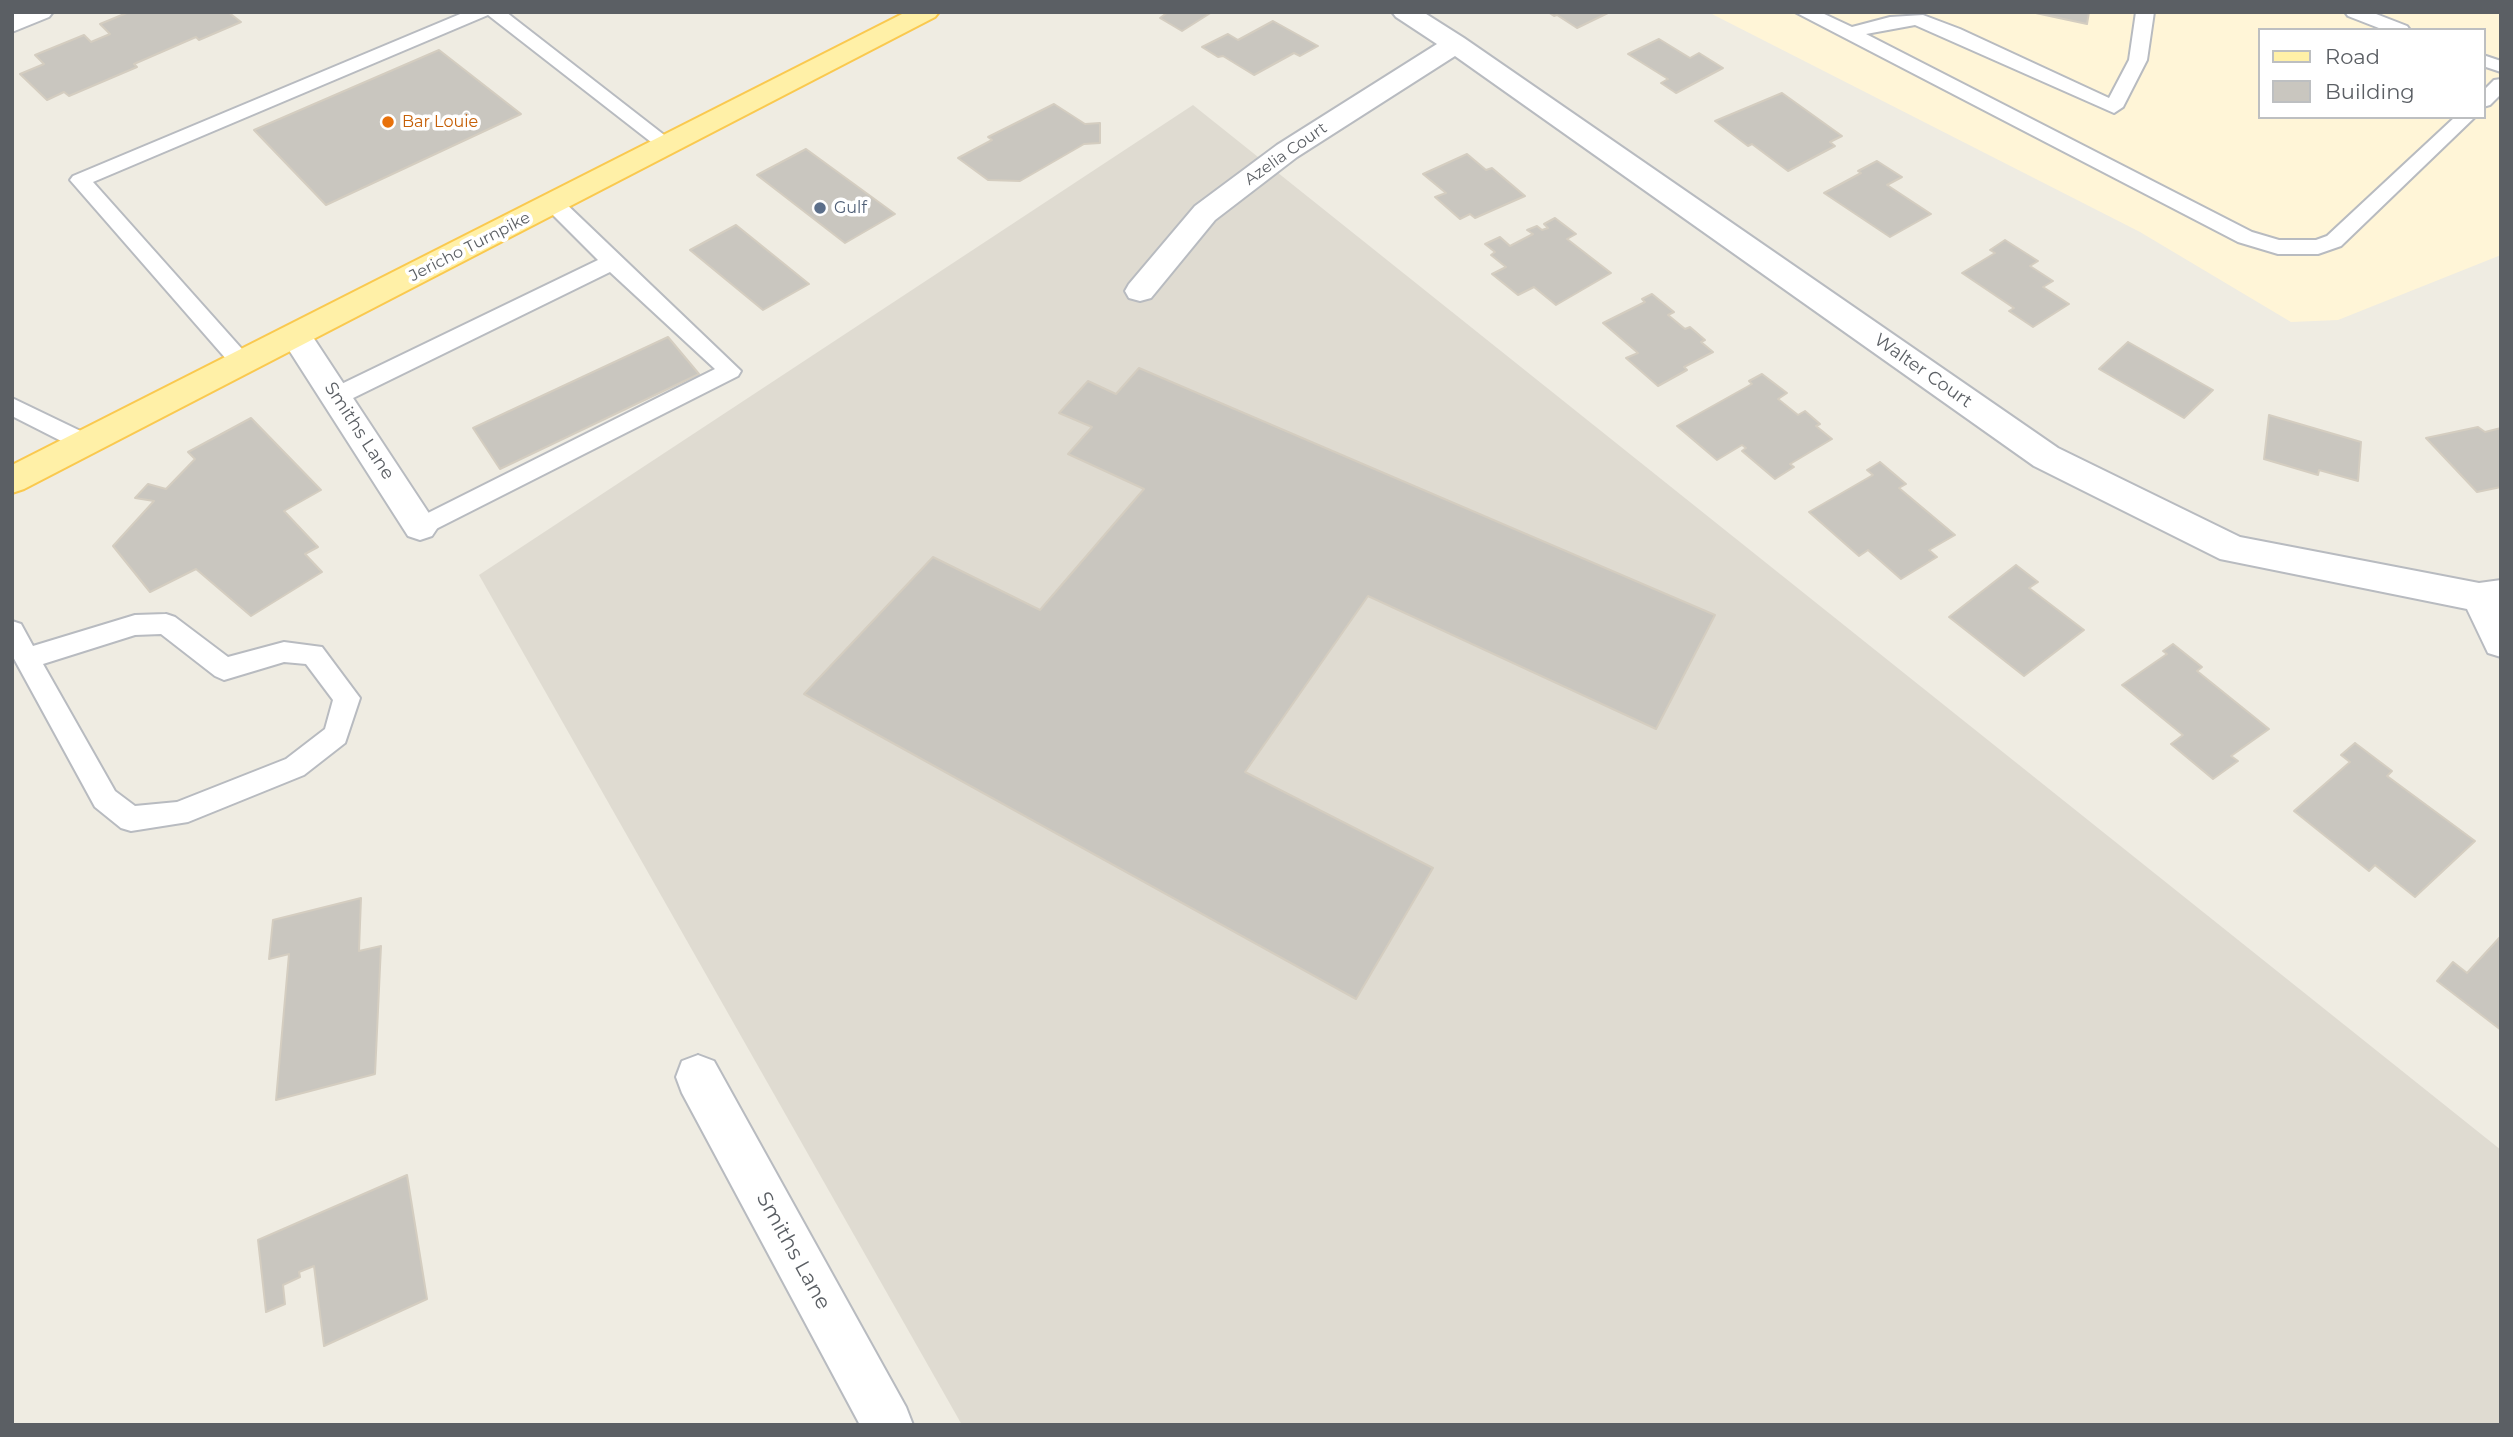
<!DOCTYPE html>
<style>
body{margin:0}
#map{position:relative;width:2513px;height:1437px;overflow:hidden;background:#efece2;font-family:Montserrat,sans-serif}
canvas{display:block}
.frame{position:absolute;inset:0;border:14px solid #5b5f64;pointer-events:none}
.legend{position:absolute;left:2258px;top:28px;width:228px;height:91px;box-sizing:border-box;background:#fff;border:2px solid #bdbfc1;margin:0;padding:9px 12px;list-style:none;font-size:21px;color:#5b5f64}
.legend li{display:flex;align-items:center;gap:14px;height:35px}
.legend b{width:35px;border:2px solid #bdbfc1}
</style>
<div id="map">
<canvas width="2513" height="1437"></canvas>
<div class="frame"></div>
<ul class="legend">
<li><b style="height:9px;background:#fff0a7"></b>Road</li>
<li><b style="height:19px;background:#c9c6bf"></b>Building</li>
</ul>
</div>
<script>
const context = document.querySelector('canvas').getContext('2d');
context.lineJoin = 'round';
function paint(path, color) {
  context.fillStyle = color;
  context.fill(path, 'evenodd');
}
function shape(rows) {
  const path = new Path2D();
  for (const r of rows) {
    path.moveTo(r[0], r[1]);
    for (let i = 2; i < r.length; i += 2) path.lineTo(r[i], r[i + 1]);
  }
  return path;
}
function trace(path, color, width, dash) {
  context.strokeStyle = color;
  context.lineWidth = width;
  context.lineCap = dash ? 'butt' : 'round';
  context.setLineDash(dash || []);
  context.stroke(path);
}
function label(font, color, halo, rows, align = 'center') {
  context.font = font + ' Montserrat,sans-serif';
  context.lineWidth = 7;
  context.setLineDash([]);
  context.textBaseline = 'middle';
  context.strokeStyle = halo;
  context.fillStyle = color;
  for (const [text, x, y, turn = 0] of rows) {
    context.save();
    context.translate(x, y);
    context.rotate((+turn || 0) * Math.PI / 180);
    context.textAlign = isNaN(turn) ? turn : align;
    if (halo) context.strokeText(text, 0, 0);
    context.fillText(text, 0, 0);
    context.restore();
  }
}
const commercial = shape([
 [1708,12,2501,12,2501,255,2338,320,2291,322,2140,232],
 [2259,30,2483,30,2483,117,2259,117]
]);
const education = shape([
 [1193,105,2501,1150,2501,1425,962,1425,479,575]
]);
const building = shape([
 [129,12,228,12,241,22,199,40,196,37,134,64,137,67,69,96,64,92,47,100,20,74,44,64,35,55,84,35,91,42,110,34,100,24,129,12],
 [1212,12,1182,31,1160,18,1168,12,1212,12],
 [1548,12,1610,12,1577,28,1557,15,1554,16,1548,12],
 [2031,12,2089,12,2087,24,2031,12],
 [1273,21,1318,46,1300,56,1294,53,1254,75,1223,56,1218,57,1202,47,1228,34,1238,40,1273,21],
 [1659,39,1690,58,1699,53,1723,68,1676,93,1661,83,1668,79,1628,54,1659,39],
 [439,50,521,114,326,205,254,130,439,50],
 [1782,93,1842,136,1830,142,1835,146,1788,171,1752,144,1748,146,1715,121,1782,93],
 [1054,104,1085,124,1100,123,1100,143,1084,144,1020,181,988,180,958,158,992,140,988,137,1054,104],
 [806,149,895,214,845,243,757,175,806,149],
 [1467,154,1486,170,1492,168,1525,196,1475,218,1470,214,1460,219,1435,197,1446,193,1423,174,1467,154],
 [1877,161,1902,177,1887,185,1931,214,1890,237,1824,193,1861,173,1858,171,1877,161],
 [1555,218,1576,234,1567,239,1611,273,1556,305,1534,287,1518,295,1492,274,1506,267,1491,255,1495,252,1485,244,1500,237,1510,246,1533,234,1527,230,1537,226,1542,230,1548,228,1544,224,1555,218],
 [736,225,809,284,763,310,690,250,736,225],
 [2005,240,2038,261,2030,266,2053,281,2043,287,2069,304,2033,327,2009,311,2014,308,1962,273,1995,253,1990,250,2005,240],
 [1652,294,1674,312,1668,315,1685,329,1690,327,1705,340,1701,342,1713,352,1684,367,1687,370,1658,386,1626,358,1638,353,1603,323,1645,302,1642,299,1652,294],
 [668,337,699,374,500,469,473,428,668,337],
 [2128,342,2213,390,2184,418,2099,369,2128,342],
 [1139,368,1715,615,1656,729,1368,596,1245,772,1433,868,1356,999,804,694,933,557,1040,610,1144,489,1068,454,1092,427,1059,413,1088,381,1116,394,1139,368],
 [1762,374,1787,393,1778,399,1798,415,1805,411,1820,424,1816,426,1832,439,1790,464,1794,467,1775,479,1742,451,1746,448,1742,445,1717,460,1677,426,1752,384,1749,381,1762,374],
 [2269,415,2361,442,2358,481,2319,470,2318,475,2264,459,2269,415],
 [251,418,321,490,284,511,318,547,305,554,322,572,251,616,196,569,150,592,113,546,154,501,135,498,148,484,166,489,195,459,188,452,251,418],
 [2478,427,2485,432,2501,428,2501,487,2477,492,2426,438,2478,427],
 [1880,462,1906,484,1899,488,1955,535,1929,550,1937,557,1901,579,1868,550,1859,556,1809,512,1873,475,1867,470,1880,462],
 [2016,565,2038,582,2029,588,2084,630,2024,676,1949,617,2016,565],
 [2173,644,2202,667,2197,671,2269,729,2231,756,2238,761,2213,779,2171,744,2183,735,2122,685,2167,654,2163,651,2173,644],
 [2355,743,2392,771,2387,776,2475,841,2415,897,2375,865,2369,871,2294,811,2350,762,2341,755,2355,743],
 [361,898,359,951,381,946,375,1074,276,1100,289,954,269,959,273,920,361,898],
 [2501,936,2501,1030,2437,981,2453,962,2467,973,2501,936],
 [407,1175,427,1299,324,1346,314,1266,299,1272,300,1277,283,1285,285,1304,266,1312,258,1240,407,1175]
]);
const service = shape([
 [465,12,506,12,677,145,667,151,660,149,488,15,93,182,250,358,253,363,250,368,242,371,234,368,70,180,73,176,465,12],
 [1795,12,1820,12,1852,27,1890,17,1923,15,1960,29,2109,98,2129,60,2136,12,2154,12,2147,60,2123,107,2114,113,1915,25,1866,34,2252,232,2279,240,2316,240,2327,236,2455,117,2475,117,2341,246,2318,254,2278,254,2238,242,1795,12],
 [2345,12,2371,12,2407,26,2410,30,2384,30,2348,16,2345,12],
 [2483,55,2501,61,2501,72,2483,66,2483,55],
 [2501,79,2501,94,2490,105,2483,107,2483,91,2494,80,2501,79],
 [554,198,561,199,741,371,738,376,428,533,420,536,412,533,408,527,412,521,715,369,610,272,345,402,337,404,329,402,326,396,329,390,598,260,547,209,544,204,547,199,554,198],
 [12,398,93,437,96,443,93,449,85,451,77,449,12,416,12,398],
 [166,614,175,617,228,657,284,642,322,647,360,698,345,743,304,775,188,822,131,831,121,828,95,807,12,655,12,621,21,624,33,646,135,615,166,614],
 [161,634,215,676,224,680,284,662,306,664,333,700,325,729,286,759,177,802,135,806,115,791,43,664,135,635,161,634]
]);
const minor = shape([
 [17,12,53,12,49,17,12,32,12,14,17,12],
 [1392,12,1423,12,1464,38,2058,448,2240,537,2479,583,2501,580,2501,657,2488,653,2467,609,2220,559,2034,466,1455,56,1297,157,1215,220,1151,298,1140,301,1129,298,1125,291,1129,284,1195,206,1277,145,1437,44,1396,17,1392,12],
 [296,325,307,328,432,518,438,527,432,536,420,540,408,536,280,336,285,328,296,325],
 [698,1055,714,1061,906,1407,913,1425,860,1425,682,1093,676,1077,682,1061,698,1055]
]);
const primary = shape([
 [906,12,939,12,935,17,24,489,12,493,12,465,906,12]
]);
const markers = [
 [388,122,7,"#e8710a"],
 [820,208,7,"#5c6f8a"]
];
const farFoodnames = [
 ["Bar Louie",402,122]
];
const farStreetnames = [
 ["Azelia Court",1286,154,-35],
 ["Jericho Turnpike",470,247,-27]
];
const farServicenames = [
 ["Gulf",834,208]
];
const streetNames = [
 ["Walter Court",1923,371,35],
 ["Smiths Lane",359,431,57]
];
const nearStreetnames = [
 ["Smiths Lane",793,1251,61]
];
paint(commercial, '#fff5d7');
paint(education, '#dfdbd1');
paint(building, '#c9c6bf');
trace(building, '#d4cdc0', 2);
trace(service, '#b8bbc0', 4);
trace(minor, '#b8bbc0', 4);
trace(primary, '#fac94f', 4);
paint(service, '#fff');
paint(minor, '#fff');
paint(primary, '#fff0a7');
for (const [x, y, r, color] of markers) {
  const dot = new Path2D();
  dot.arc(x, y, r, 0, 2 * Math.PI);
  context.fillStyle = color;
  context.fill(dot);
  trace(dot, '#fff', 2.5);
}
label('16px', '#c56008', '#fff', farFoodnames, 'left');
label('16px', '#5b5f64', '#fff', farStreetnames);
label('16px', '#4e5e75', '#fff', farServicenames, 'left');
label('18px', '#5b5f64', '#fff', streetNames);
label('21px', '#5b5f64', '#fff', nearStreetnames);
</script>
